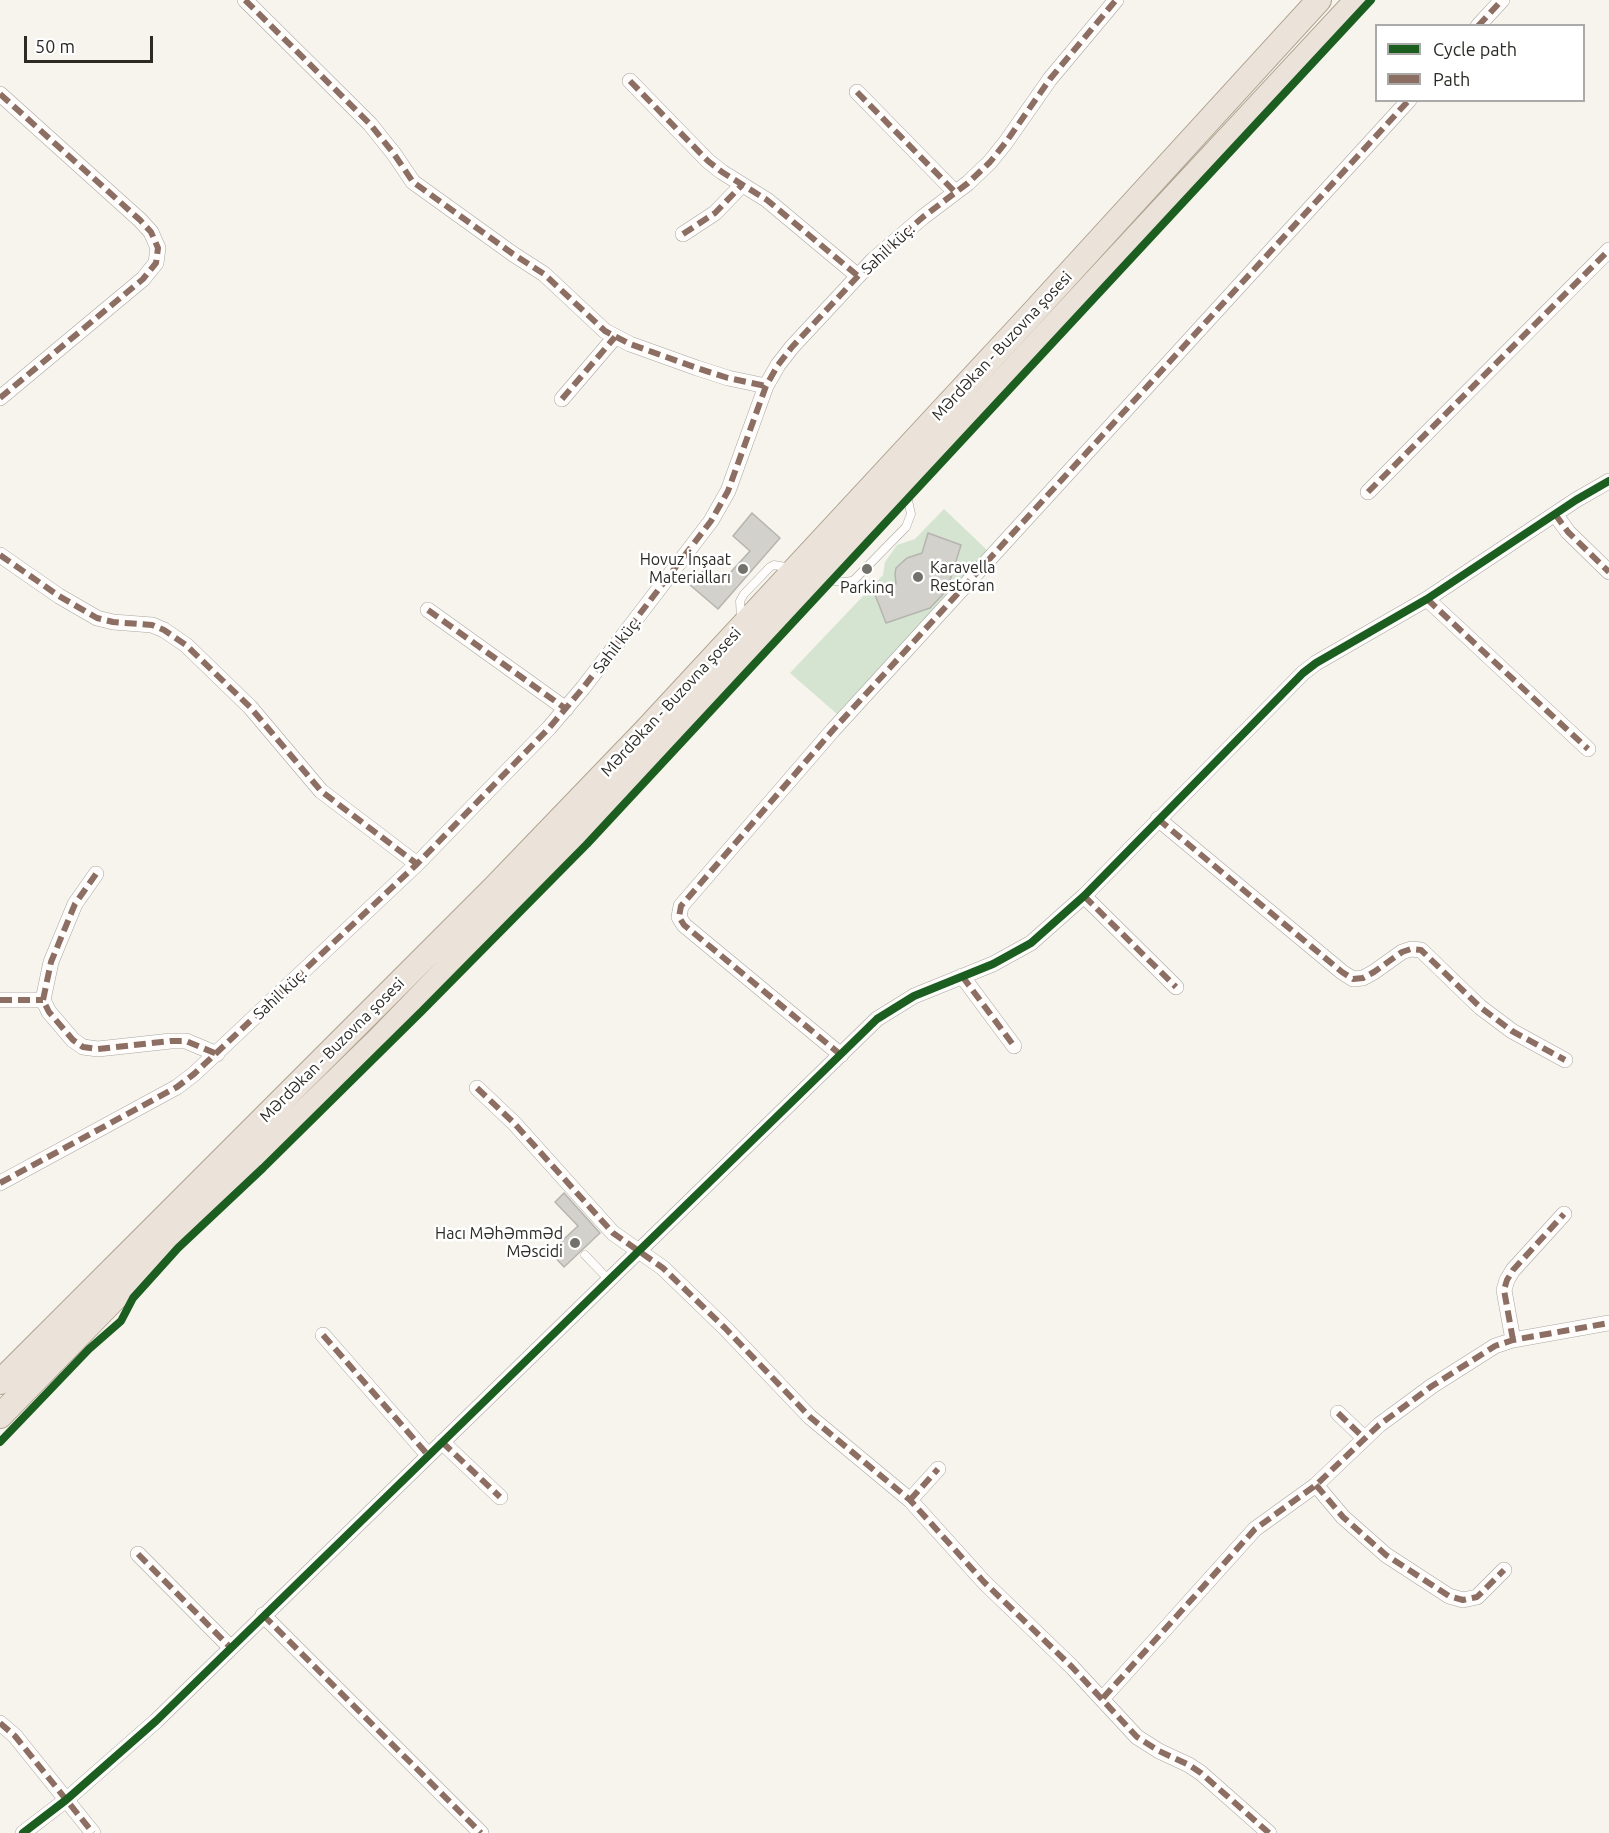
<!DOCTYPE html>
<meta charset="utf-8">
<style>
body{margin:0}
#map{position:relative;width:1609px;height:1833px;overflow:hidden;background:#f6f4ec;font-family:Ubuntu,sans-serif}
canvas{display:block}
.legend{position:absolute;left:1375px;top:24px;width:210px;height:78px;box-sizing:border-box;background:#fff;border:2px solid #aaaaa8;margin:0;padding:8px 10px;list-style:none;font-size:18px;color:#2b2a25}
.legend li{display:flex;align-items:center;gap:12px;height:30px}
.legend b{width:30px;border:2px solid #aaaaa8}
.scale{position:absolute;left:24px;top:36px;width:129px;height:27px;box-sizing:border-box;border:3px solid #2b2a25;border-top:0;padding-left:8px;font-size:18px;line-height:21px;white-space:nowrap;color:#2b2a25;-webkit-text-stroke:4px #fff;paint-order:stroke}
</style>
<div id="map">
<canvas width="1609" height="1833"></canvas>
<ul class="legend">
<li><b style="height:8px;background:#1b5e20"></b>Cycle path</li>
<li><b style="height:8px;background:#8d6e63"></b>Path</li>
</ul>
<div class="scale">50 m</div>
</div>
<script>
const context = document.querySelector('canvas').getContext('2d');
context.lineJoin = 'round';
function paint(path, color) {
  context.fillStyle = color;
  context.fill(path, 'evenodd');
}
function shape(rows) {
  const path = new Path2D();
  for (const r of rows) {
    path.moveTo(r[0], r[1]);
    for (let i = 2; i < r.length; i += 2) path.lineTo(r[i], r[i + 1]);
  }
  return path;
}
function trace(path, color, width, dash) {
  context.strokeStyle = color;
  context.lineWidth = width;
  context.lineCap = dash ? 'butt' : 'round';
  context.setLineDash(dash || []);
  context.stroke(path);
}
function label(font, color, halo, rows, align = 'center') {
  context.font = font + ' Ubuntu,sans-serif';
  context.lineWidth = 5;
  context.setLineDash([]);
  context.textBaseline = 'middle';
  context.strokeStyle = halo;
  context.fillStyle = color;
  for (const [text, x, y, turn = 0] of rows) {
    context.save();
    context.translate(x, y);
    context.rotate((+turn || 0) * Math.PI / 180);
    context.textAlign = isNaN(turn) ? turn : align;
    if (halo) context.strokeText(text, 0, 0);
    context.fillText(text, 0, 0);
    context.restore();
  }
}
const green = shape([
 [944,509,988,551,837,714,790,673,883,575,885,562,897,545,915,539]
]);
const building = shape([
 [752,513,780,538,718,609,690,585,703,571,719,585,750,551,733,536,752,513],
 [928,533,961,545,947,590,930,608,886,623,874,592,896,584,895,574,896,568,907,558,922,553,928,533],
 [564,1193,600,1233,564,1267,550,1252,578,1226,555,1202,564,1193]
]);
const service = shape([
 [825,580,847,582,854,580,906,527,911,514,906,491],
 [741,618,740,601,744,594,770,567,774,565,791,568],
 [585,1255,609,1280]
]);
const minor = shape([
 [245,0,370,124,394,154,413,182,513,254,544,274,605,331,630,344,697,368,728,378,766,386],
 [1478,26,1502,0],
 [630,81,708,161,722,172,767,200,858,276],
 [857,92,955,192],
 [0,94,140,220,151,232,158,248,156,263,143,279,0,398],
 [683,234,715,213,742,185],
 [562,399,615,337],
 [1368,492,1609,250],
 [1555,514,1568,532,1609,572],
 [0,555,59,596,97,618,113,622,152,625,164,630,186,645,250,707,321,791,417,864],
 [1427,599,1588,749],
 [428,610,566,709],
 [1158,819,1342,972,1353,979,1363,978,1374,972,1402,952,1411,949,1421,950,1480,1007,1512,1031,1565,1060],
 [96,874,75,904,51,962,43,1000,49,1012,73,1040,83,1047,98,1049,171,1041,186,1041,217,1054],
 [1084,896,1176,987],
 [962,976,1014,1046],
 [0,1000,43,1000],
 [841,1055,684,925,679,917,681,906,833,730,1409,100],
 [477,1088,514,1123,613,1233,663,1268,725,1328,810,1417,910,1500,984,1582,1072,1667,1137,1737,1159,1751,1189,1765,1201,1773,1269,1833],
 [0,1183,177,1087,194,1074,417,864,549,728,583,688,711,521,728,491,766,386,778,365,792,347,873,260,923,217,968,183,990,162,1006,142,1050,79,1116,0],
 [323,1335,428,1455],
 [1513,1340,1504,1290,1507,1280,1513,1270,1564,1214],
 [1338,1413,1364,1438],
 [442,1442,500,1497],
 [1316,1485,1343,1517,1386,1555,1449,1596,1463,1600,1477,1597,1504,1570],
 [910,1500,938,1469],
 [138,1554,230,1647],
 [263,1615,481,1833],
 [1103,1698,1255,1529,1316,1485,1379,1425,1432,1386,1495,1346,1513,1340,1609,1323],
 [0,1723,15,1736,93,1833],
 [23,1833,66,1800,156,1721,877,1019,914,996,993,964,1031,943,1084,896,1303,673,1316,663,1427,599,1576,500,1609,481]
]);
const primary = shape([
 [0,1382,494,888,646,730,1030,316,1319,0],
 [0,1416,155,1257,378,1040,664,745,1357,0]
]);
const quiet = shape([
 [245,0,370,124,394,154,413,182,513,254,544,274,605,331,630,344,697,368,728,378,766,386],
 [1478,26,1502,0],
 [630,81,708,161,722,172,767,200,858,276],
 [857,92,955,192],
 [0,94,140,220,151,232,158,248,156,263,143,279,0,398],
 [683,234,715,213,742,185],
 [562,399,615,337],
 [1368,492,1609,250],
 [1555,514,1568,532,1609,572],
 [0,555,59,596,97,618,113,622,152,625,164,630,186,645,250,707,321,791,417,864],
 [1427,599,1588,749],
 [428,610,566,709],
 [1158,819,1342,972,1353,979,1363,978,1374,972,1402,952,1411,949,1421,950,1480,1007,1512,1031,1565,1060],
 [96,874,75,904,51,962,43,1000,49,1012,73,1040,83,1047,98,1049,171,1041,186,1041,217,1054],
 [1084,896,1176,987],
 [962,976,1014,1046],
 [0,1000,43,1000],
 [841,1055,684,925,679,917,681,906,833,730,1409,100],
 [477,1088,514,1123,613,1233,663,1268,725,1328,810,1417,910,1500,984,1582,1072,1667,1137,1737,1159,1751,1189,1765,1201,1773,1269,1833],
 [0,1183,177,1087,194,1074,417,864,549,728,583,688,711,521,728,491,766,386,778,365,792,347,873,260,923,217,968,183,990,162,1006,142,1050,79,1116,0],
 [323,1335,428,1455],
 [1513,1340,1504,1290,1507,1280,1513,1270,1564,1214],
 [1338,1413,1364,1438],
 [442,1442,500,1497],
 [1316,1485,1343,1517,1386,1555,1449,1596,1463,1600,1477,1597,1504,1570],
 [910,1500,938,1469],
 [138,1554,230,1647],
 [263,1615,481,1833],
 [1103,1698,1255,1529,1316,1485,1379,1425,1432,1386,1495,1346,1513,1340,1609,1323],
 [0,1723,15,1736,93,1833]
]);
const cycleway = shape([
 [0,1442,89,1349,121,1321,133,1298,178,1248,263,1168,422,1011,587,844,1371,0],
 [23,1833,66,1800,156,1721,877,1019,914,996,993,964,1031,943,1084,896,1303,673,1316,663,1427,599,1576,500,1609,481]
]);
const markers = [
 [743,569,6,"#72716b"],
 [867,569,6,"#72716b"],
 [918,577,6,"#72716b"],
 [575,1243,6,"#72716b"]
];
const streetNames = [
 ["Sahil küç.",888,249,-43],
 ["Mərdəkan - Buzovna şosesi",1002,346,-47],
 ["Sahil küç.",617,645,-52],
 ["Mərdəkan - Buzovna şosesi",671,702,-47],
 ["Sahil küç.",280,994,-43],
 ["Mərdəkan - Buzovna şosesi",332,1050,-45]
];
const poiNames = [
 ["Hovuz İnşaat",731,560],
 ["Materialları",731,578],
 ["Karavella",930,568,"left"],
 ["Restoran",930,586,"left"],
 ["Parkinq",867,588,"center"],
 ["Hacı Məhəmməd",563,1234],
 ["Məscidi",563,1252]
];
paint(green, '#d4e4d1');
paint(building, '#d3d1cb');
trace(building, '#b6b4ae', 1.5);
trace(service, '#a8a7a1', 9);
trace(minor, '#a8a7a1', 16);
trace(primary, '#b1a390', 26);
trace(service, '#fefdfc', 8);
trace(minor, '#fefdfc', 15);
trace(primary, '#ebe3da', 24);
trace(quiet, '#8d6e63', 6, [12, 6]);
trace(cycleway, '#1b5e20', 8);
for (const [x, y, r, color] of markers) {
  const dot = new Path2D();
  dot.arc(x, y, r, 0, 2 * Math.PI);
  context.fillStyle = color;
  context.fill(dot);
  trace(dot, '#fff', 2);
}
label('16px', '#2b2a25', '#fff', streetNames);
label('16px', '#2b2a25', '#fff', poiNames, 'right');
</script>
